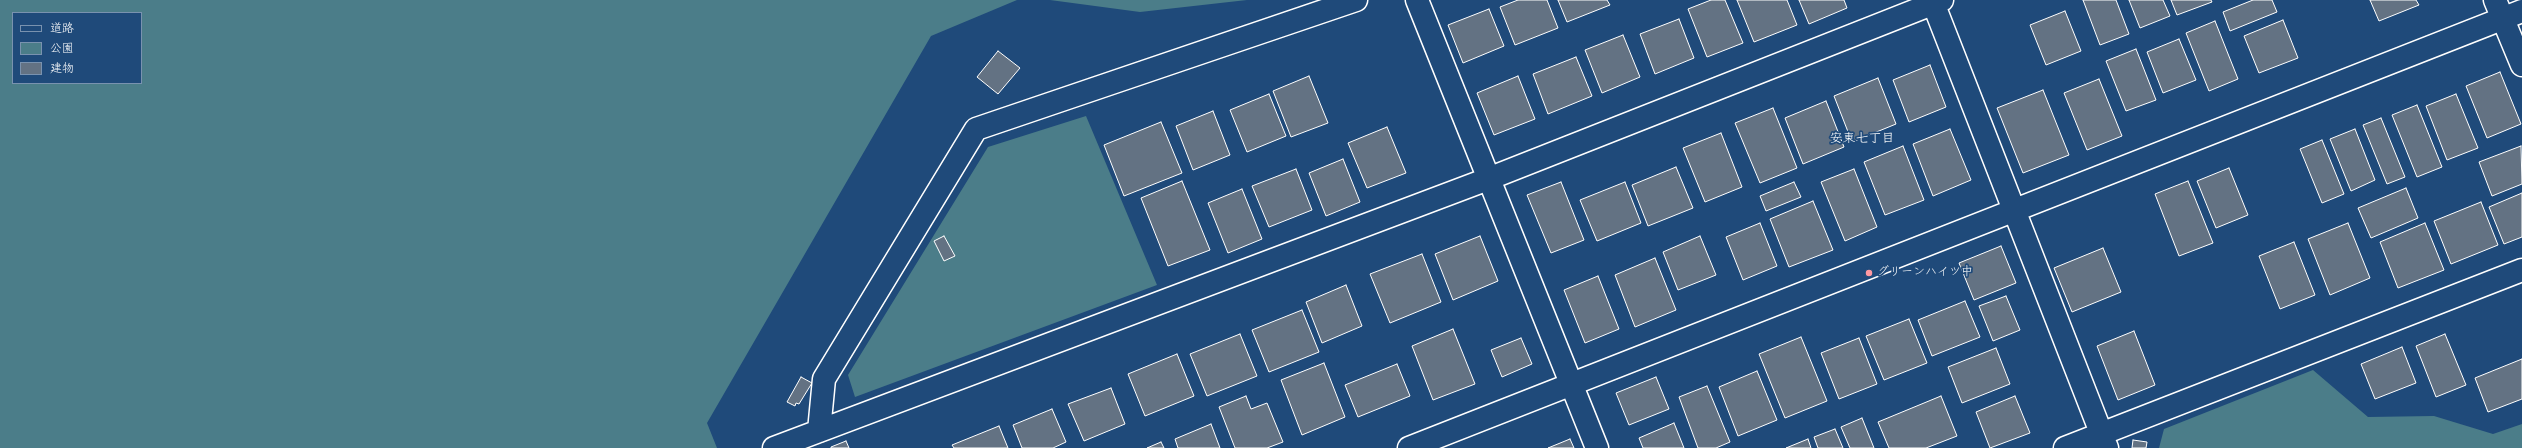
<!DOCTYPE html>
<meta charset="utf-8">
<style>
body{margin:0}
#map{position:relative;width:2522px;height:448px;overflow:hidden;background:#1f4a7a;font-family:Dekko,"Klee One",sans-serif}
canvas{display:block}
.legend{position:absolute;left:12px;top:12px;width:130px;height:72px;box-sizing:border-box;background:#1f4a7a;border:1px solid #7992af;margin:0;padding:5px 7px;list-style:none;font-size:12px;color:#fff}
.legend li{display:flex;align-items:center;gap:8px;height:20px}
.legend b{width:20px;border:1px solid #7992af}
</style>
<div id="map">
<canvas width="2522" height="448"></canvas>
<ul class="legend">
<li><b style="height:5px;background:#1f4a7a"></b>道路</li>
<li><b style="height:11px;background:#4b7d89"></b>公園</li>
<li><b style="height:11px;background:#637283"></b>建物</li>
</ul>
</div>
<script>
const context = document.querySelector('canvas').getContext('2d');
context.lineJoin = 'round';
function paint(path, color) {
  context.fillStyle = color;
  context.fill(path, 'evenodd');
}
function shape(rows) {
  const path = new Path2D();
  for (const r of rows) {
    path.moveTo(r[0], r[1]);
    for (let i = 2; i < r.length; i += 2) path.lineTo(r[i], r[i + 1]);
  }
  return path;
}
function trace(path, color, width, dash) {
  context.strokeStyle = color;
  context.lineWidth = width;
  context.lineCap = dash ? 'butt' : 'round';
  context.setLineDash(dash || []);
  context.stroke(path);
}
function label(font, color, halo, rows, align = 'center') {
  context.font = font + ' Dekko,"Klee One",sans-serif';
  context.lineWidth = 3.5;
  context.setLineDash([]);
  context.textBaseline = 'middle';
  context.strokeStyle = halo;
  context.fillStyle = color;
  for (const [text, x, y, turn = 0] of rows) {
    context.save();
    context.translate(x, y);
    context.rotate((+turn || 0) * Math.PI / 180);
    context.textAlign = isNaN(turn) ? turn : align;
    if (halo) context.strokeText(text, 0, 0);
    context.fillText(text, 0, 0);
    context.restore();
  }
}
const green = shape([
 [0,0,1017,0,931,36,707,423,717,448,0,448],
 [13,13,141,13,141,83,13,83],
 [1050,0,1247,0,1140,12],
 [1086,116,1157,285,855,397,848,375,988,147],
 [2313,370,2368,417,2434,416,2493,434,2522,424,2522,448,2159,448,2164,429]
]);
const building = shape([
 [1518,0,1547,0,1558,28,1515,45,1500,7,1518,0],
 [1558,0,1607,0,1610,5,1567,22,1558,0],
 [1711,0,1725,0,1743,43,1707,57,1688,9,1711,0],
 [1737,0,1787,0,1797,25,1754,42,1737,0],
 [1799,0,1844,0,1847,8,1809,24,1799,0],
 [2083,0,2116,0,2129,34,2100,45,2083,0],
 [2129,0,2163,0,2170,16,2140,28,2129,0],
 [2171,0,2211,0,2212,2,2177,15,2171,0],
 [2253,0,2272,0,2277,12,2230,31,2223,12,2253,0],
 [2370,0,2416,0,2419,5,2379,21,2370,0],
 [1489,9,1504,46,1463,63,1448,25,1489,9],
 [2065,11,2081,51,2046,65,2030,25,2065,11],
 [1679,19,1694,58,1655,74,1640,34,1679,19],
 [2283,20,2298,58,2259,73,2244,36,2283,20],
 [2215,21,2238,79,2209,91,2186,33,2215,21],
 [1623,35,1640,77,1602,93,1585,50,1623,35],
 [2179,39,2196,80,2163,93,2147,52,2179,39],
 [2136,49,2156,100,2126,111,2106,61,2136,49],
 [998,51,1020,68,998,94,977,77,998,51],
 [1576,57,1592,96,1548,114,1533,74,1576,57],
 [1930,65,1946,107,1909,122,1893,80,1930,65],
 [2500,72,2521,124,2487,138,2466,86,2500,72],
 [1309,76,1328,123,1291,137,1273,91,1309,76],
 [1518,76,1535,119,1494,135,1477,93,1518,76],
 [1878,78,1896,124,1852,142,1834,96,1878,78],
 [2099,79,2122,136,2087,150,2064,93,2099,79],
 [2043,90,2069,155,2023,173,1997,108,2043,90],
 [1269,94,1286,136,1247,152,1230,110,1269,94],
 [2456,94,2478,148,2447,160,2426,106,2456,94],
 [1826,101,1844,147,1803,164,1785,118,1826,101],
 [2417,105,2442,167,2417,177,2392,115,2417,105],
 [1773,108,1797,168,1760,183,1735,123,1773,108],
 [1213,111,1230,155,1193,170,1176,126,1213,111],
 [2381,118,2405,177,2387,184,2363,125,2381,118],
 [1161,122,1182,173,1124,196,1104,145,1161,122],
 [1387,127,1406,173,1367,188,1348,143,1387,127],
 [1950,129,1971,180,1933,196,1913,144,1950,129],
 [2355,129,2375,180,2351,191,2330,139,2355,129],
 [1721,133,1742,187,1705,202,1683,148,1721,133],
 [2322,140,2344,194,2322,203,2300,149,2322,140],
 [1903,146,1924,200,1885,215,1864,162,1903,146],
 [2521,146,2522,184,2492,196,2479,162,2521,146],
 [1343,159,1360,202,1326,216,1309,173,1343,159],
 [1676,167,1693,208,1648,226,1632,185,1676,167],
 [2229,168,2248,215,2216,228,2197,181,2229,168],
 [1296,169,1312,210,1269,227,1252,186,1296,169],
 [1854,169,1877,227,1845,241,1821,182,1854,169],
 [1182,181,1210,250,1168,266,1141,198,1182,181],
 [2188,181,2213,243,2179,256,2155,194,2188,181],
 [1561,182,1584,240,1551,253,1527,195,1561,182],
 [1625,182,1641,223,1597,241,1580,200,1625,182],
 [1794,182,1801,197,1766,211,1760,196,1794,182],
 [2406,188,2418,218,2371,238,2358,208,2406,188],
 [1242,189,1262,239,1228,253,1208,203,1242,189],
 [2522,193,2522,237,2504,244,2489,207,2522,193],
 [1813,201,1833,250,1789,267,1770,219,1813,201],
 [2481,202,2498,245,2451,264,2434,221,2481,202],
 [1760,223,1777,266,1743,280,1726,237,1760,223],
 [2348,223,2370,278,2330,295,2308,239,2348,223],
 [2425,223,2444,270,2398,288,2380,242,2425,223],
 [944,236,955,256,944,261,934,241,944,236],
 [1480,236,1498,281,1453,300,1435,254,1480,236],
 [1700,236,1716,275,1678,290,1663,252,1700,236],
 [2294,242,2315,295,2280,309,2259,256,2294,242],
 [2001,246,2016,283,1974,300,1959,263,2001,246],
 [2103,248,2121,292,2072,312,2054,268,2103,248],
 [1422,254,1441,302,1390,323,1370,274,1422,254],
 [1655,258,1676,310,1635,327,1615,275,1655,258],
 [1598,276,1619,329,1585,343,1564,290,1598,276],
 [1346,285,1362,326,1322,343,1306,302,1346,285],
 [2006,296,2020,330,1993,341,1979,306,2006,296],
 [1965,301,1980,337,1932,356,1918,320,1965,301],
 [1302,310,1319,352,1269,372,1252,330,1302,310],
 [1909,319,1927,363,1884,380,1866,336,1909,319],
 [1453,329,1475,384,1433,400,1412,346,1453,329],
 [2134,331,2155,385,2118,400,2097,346,2134,331],
 [1240,334,1257,376,1207,396,1190,354,1240,334],
 [2445,334,2466,385,2436,397,2416,346,2445,334],
 [1801,337,1827,401,1785,418,1759,354,1801,337],
 [1521,338,1532,364,1502,377,1491,350,1521,338],
 [1859,338,1877,384,1839,399,1821,353,1859,338],
 [2402,347,2416,383,2375,399,2361,364,2402,347],
 [1996,348,2010,384,1962,403,1948,367,1996,348],
 [1177,354,1194,396,1145,416,1128,374,1177,354],
 [2522,359,2522,399,2488,412,2475,378,2522,359],
 [1324,363,1345,417,1302,435,1281,380,1324,363],
 [1397,364,1410,396,1358,417,1345,385,1397,364],
 [1757,371,1777,420,1738,436,1719,387,1757,371],
 [801,377,812,383,799,404,796,403,795,406,787,402,801,377],
 [1656,377,1669,409,1629,425,1616,393,1656,377],
 [1707,386,1730,442,1716,448,1698,448,1679,397,1707,386],
 [1111,388,1125,424,1084,441,1068,404,1111,388],
 [1246,396,1251,409,1267,403,1283,442,1267,448,1235,448,1219,407,1246,396],
 [1941,396,1957,436,1926,448,1889,448,1878,422,1941,396],
 [2015,396,2030,433,1990,448,1976,412,2015,396],
 [1052,409,1066,442,1053,448,1022,448,1013,425,1052,409],
 [1862,418,1874,448,1850,448,1841,427,1862,418],
 [1674,423,1684,448,1643,448,1639,438,1674,423],
 [1211,424,1220,448,1178,448,1175,439,1211,424],
 [999,426,1008,448,954,448,952,445,999,426],
 [1835,429,1843,448,1818,448,1814,437,1835,429],
 [1570,439,1574,448,1548,448,1570,439],
 [1808,439,1811,448,1786,448,1808,439],
 [2133,440,2147,442,2146,448,2132,448,2133,440],
 [846,441,849,448,831,448,831,447,846,441],
 [1161,442,1164,448,1147,448,1161,442]
]);
const street = shape([
 [1417,0,1597,448],
 [1932,0,2107,448],
 [2495,0,2522,65],
 [819,431,824,379,976,129,1356,0],
 [774,448,1488,179,1942,0],
 [1409,448,2522,11],
 [2065,448,2522,270]
]);
const markers = [
 [1869,273,4,"#ff9aa2"]
];
const poiNames = [
 ["グリーンハイツ中",1877,273]
];
const neighbourhoodNames = [
 ["安東七丁目",1862,140]
];
paint(green, '#4b7d89');
paint(building, '#637283');
trace(building, '#fff', 1);
trace(street, '#fff', 25);
trace(street, '#1f4a7a', 22);
for (const [x, y, r, color] of markers) {
  const dot = new Path2D();
  dot.arc(x, y, r, 0, 2 * Math.PI);
  context.fillStyle = color;
  context.fill(dot);
  trace(dot, '#1f4a7a', 1.5);
}
label('12px', '#fff', '#1f4a7a', poiNames, 'left');
label('13px', '#fff', '#1f4a7a', neighbourhoodNames);
</script>
